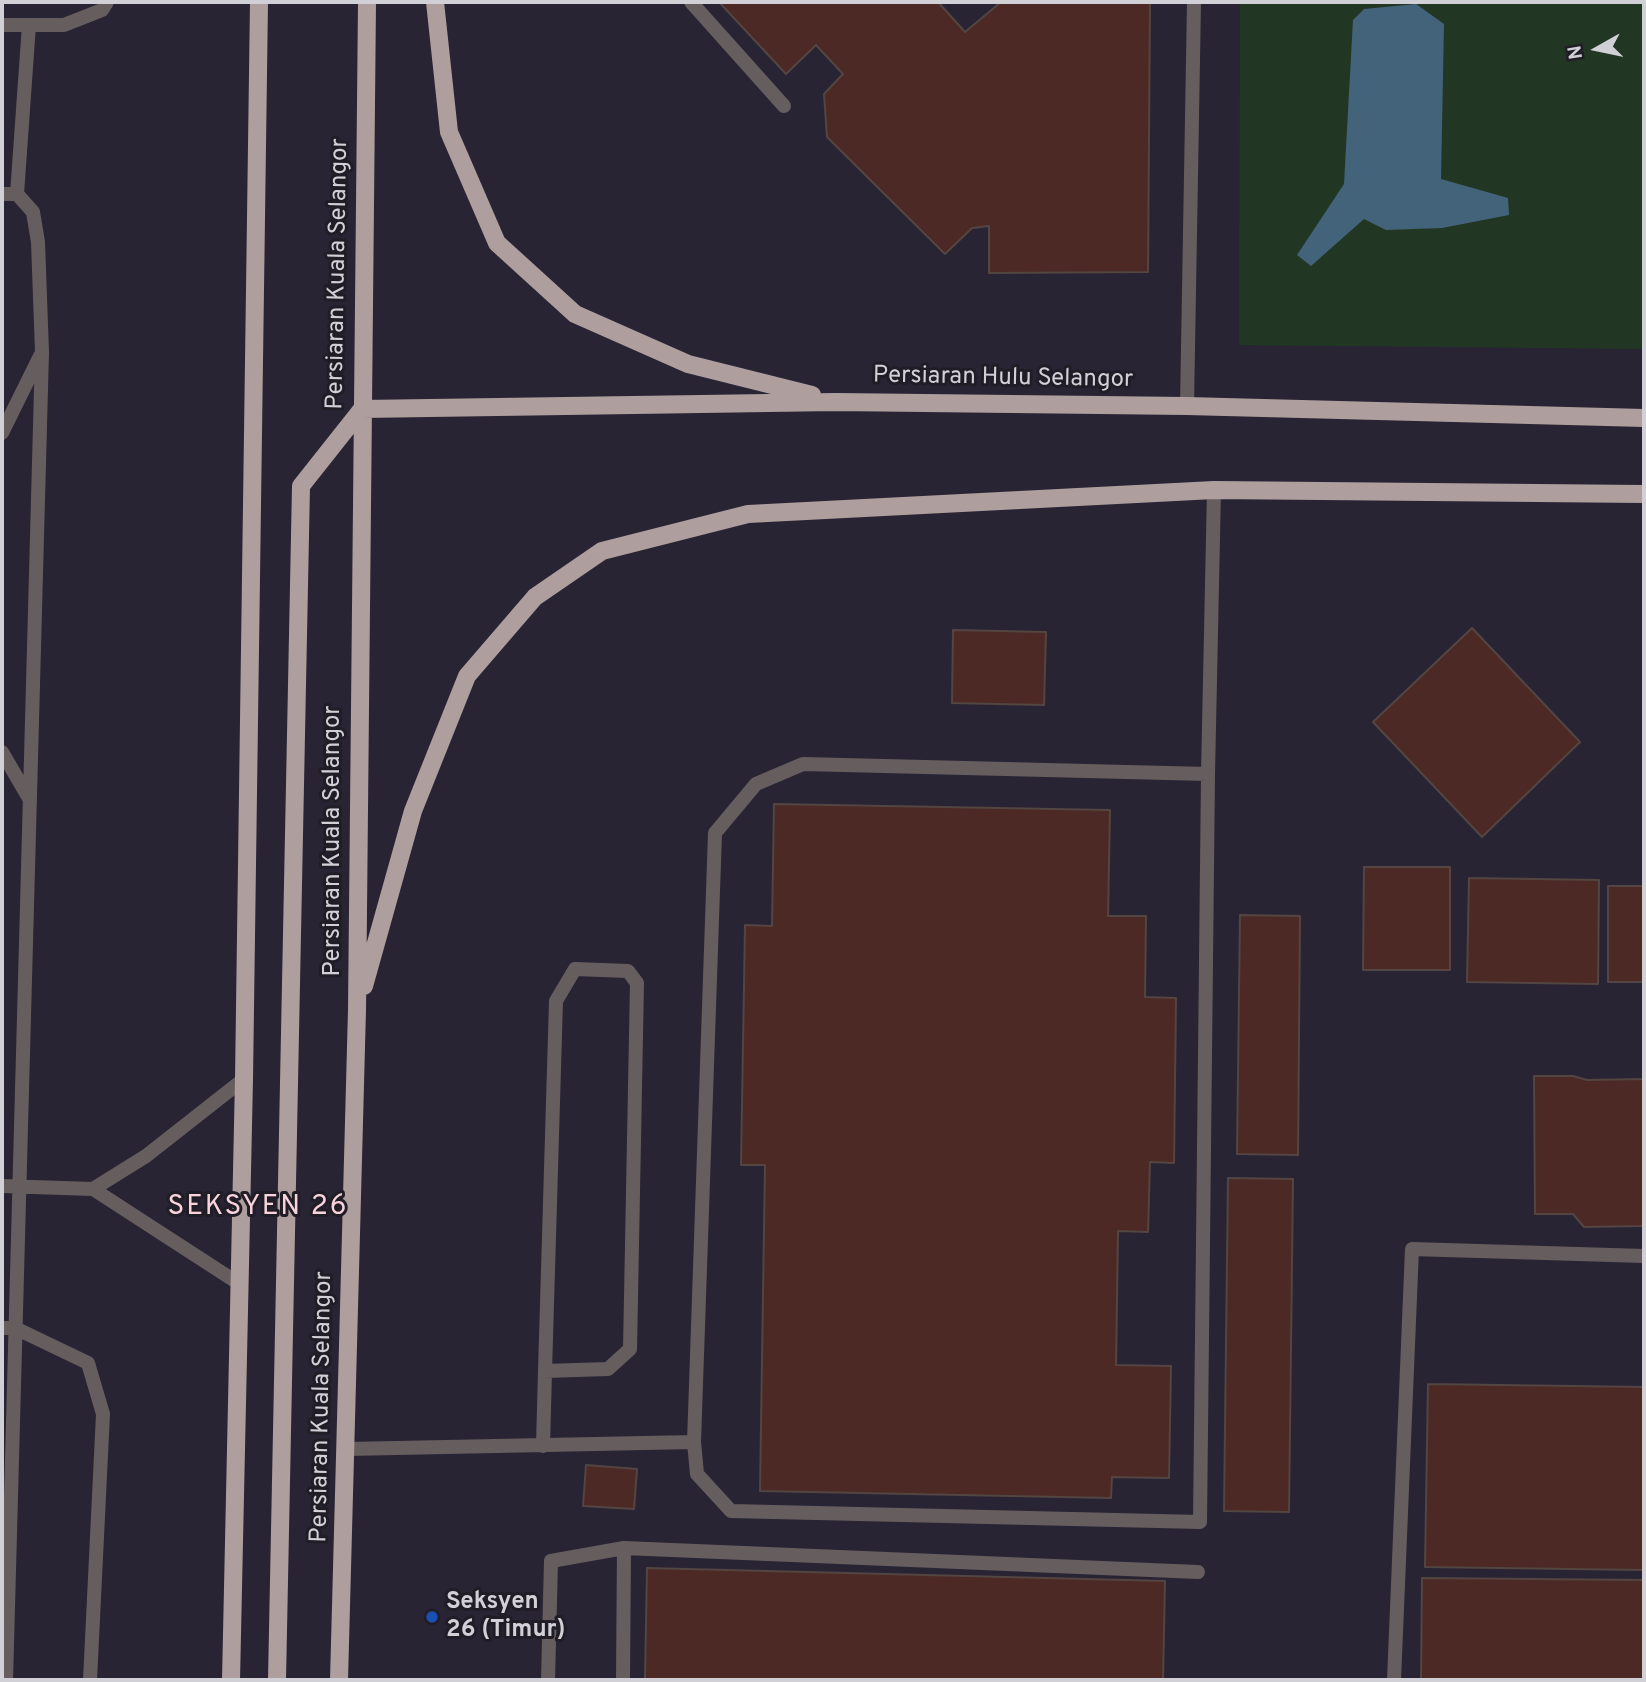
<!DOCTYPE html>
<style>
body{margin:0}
#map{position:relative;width:1646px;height:1682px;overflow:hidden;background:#201d27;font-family:Overpass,sans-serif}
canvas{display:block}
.frame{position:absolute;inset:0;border:4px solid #d2d0d7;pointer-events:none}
.north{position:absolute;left:1562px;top:14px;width:70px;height:70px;-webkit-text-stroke:5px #201d27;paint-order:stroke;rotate:261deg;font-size:19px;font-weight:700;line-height:28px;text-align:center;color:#d2d0d7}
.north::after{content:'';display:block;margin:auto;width:24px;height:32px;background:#d2d0d7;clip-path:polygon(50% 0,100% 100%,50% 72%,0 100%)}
</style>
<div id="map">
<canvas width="1646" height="1682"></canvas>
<div class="frame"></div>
<div class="north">N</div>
</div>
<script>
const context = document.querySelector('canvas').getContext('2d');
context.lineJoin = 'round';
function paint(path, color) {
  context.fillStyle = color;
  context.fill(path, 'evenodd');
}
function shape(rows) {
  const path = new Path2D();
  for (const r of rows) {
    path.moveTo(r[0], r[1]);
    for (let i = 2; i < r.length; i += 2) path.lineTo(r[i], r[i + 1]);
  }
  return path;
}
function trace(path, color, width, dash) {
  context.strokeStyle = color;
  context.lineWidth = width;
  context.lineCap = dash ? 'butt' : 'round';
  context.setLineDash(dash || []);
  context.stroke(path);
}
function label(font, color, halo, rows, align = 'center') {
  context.font = font + ' Overpass,sans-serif';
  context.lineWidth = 6;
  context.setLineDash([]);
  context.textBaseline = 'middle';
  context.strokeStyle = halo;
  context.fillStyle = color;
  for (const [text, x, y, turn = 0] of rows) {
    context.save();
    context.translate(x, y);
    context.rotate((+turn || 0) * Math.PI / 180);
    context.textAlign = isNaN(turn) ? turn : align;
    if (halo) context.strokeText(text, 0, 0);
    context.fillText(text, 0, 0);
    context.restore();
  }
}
const built = shape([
 [2,2,1644,2,1644,1680,2,1680]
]);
const green = shape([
 [1240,2,1644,2,1644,349,1239,345]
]);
const water = shape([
 [1416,4,1444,24,1441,179,1508,198,1509,215,1442,228,1386,230,1364,219,1311,266,1297,255,1344,184,1353,20,1364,9]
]);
const building = shape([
 [719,2,938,2,965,32,1001,2,1150,2,1148,272,989,273,989,226,972,228,945,254,827,137,824,94,843,74,816,45,786,74,719,2],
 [1472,628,1580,742,1482,837,1373,722,1472,628],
 [953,630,1046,632,1044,705,952,703,953,630],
 [774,804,1110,810,1108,916,1146,916,1145,997,1176,998,1174,1163,1150,1162,1148,1232,1118,1231,1116,1365,1171,1366,1169,1478,1112,1477,1111,1498,760,1491,765,1165,741,1165,745,925,772,926,774,804],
 [1364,867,1450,867,1450,970,1363,970,1364,867],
 [1469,878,1599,880,1598,984,1467,982,1469,878],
 [1608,886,1644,886,1644,982,1608,982,1608,886],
 [1240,915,1300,916,1298,1155,1237,1154,1240,915],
 [1534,1076,1573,1076,1587,1080,1644,1079,1644,1226,1584,1227,1573,1214,1535,1214,1534,1076],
 [1228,1178,1293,1179,1289,1512,1224,1511,1228,1178],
 [1428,1384,1644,1387,1644,1570,1425,1567,1428,1384],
 [586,1465,637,1469,634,1509,583,1506,586,1465],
 [647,1568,1165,1581,1163,1680,645,1680,647,1568],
 [1422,1578,1644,1580,1644,1680,1421,1680,1422,1578]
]);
const service = shape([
 [691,2,784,106],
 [2,25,64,25,102,10,107,2],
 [2,194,17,194,33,212,38,242,42,352,6,1680],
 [17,194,29,25],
 [1187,406,1194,2],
 [2,433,40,356],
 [2,752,30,800],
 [1208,774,803,764,756,784,715,833,694,1442,697,1474,731,1511,1200,1522,1208,774,1214,490],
 [2,1186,93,1189,238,1283],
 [93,1189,146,1156,244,1079],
 [2,1328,15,1328,88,1363,103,1414,90,1680],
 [543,1446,545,1371,556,1001,575,969,628,971,637,983,630,1349,608,1369,545,1371],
 [347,1449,694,1442],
 [548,1680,551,1561,624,1548],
 [623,1680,624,1548,1198,1572],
 [1394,1680,1412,1249,1644,1256]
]);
const primary = shape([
 [435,2,449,132,497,243,575,314,688,364,812,395],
 [362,409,836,402,1187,406,1644,418],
 [364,986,413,811,467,676,535,597,602,551,748,514,1214,490,1644,494],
 [231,1680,244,1079,259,2],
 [277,1680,301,486,362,409],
 [339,1680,357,1010,367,2]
]);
const markers = [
 [432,1617,7,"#1a4fb4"]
];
const streetNames = [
 ["Persiaran Kuala Selangor",339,274,-89],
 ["Persiaran Hulu Selangor",1003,379,1],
 ["Persiaran Kuala Selangor",334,841,-90],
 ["Persiaran Kuala Selangor",323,1407,-89]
];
const poiNames = [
 ["Seksyen",446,1603],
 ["26 (Timur)",446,1631]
];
const quarterNames = [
 ["SEKSYEN 26",258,1208]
];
paint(built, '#292434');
paint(green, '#223723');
paint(water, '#43637a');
paint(building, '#4c2924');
trace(building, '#534542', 2);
trace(service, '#665e5e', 14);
trace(primary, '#ae9f9e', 18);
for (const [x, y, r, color] of markers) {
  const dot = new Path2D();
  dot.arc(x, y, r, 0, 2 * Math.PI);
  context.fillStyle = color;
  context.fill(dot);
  trace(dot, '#201d27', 2.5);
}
label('24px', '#d2d0d7', '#201d27', streetNames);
label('bold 24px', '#d2d0d7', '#201d27', poiNames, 'left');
context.letterSpacing = '2px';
label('28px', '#f7d4db', '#201d27', quarterNames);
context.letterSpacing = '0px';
</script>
